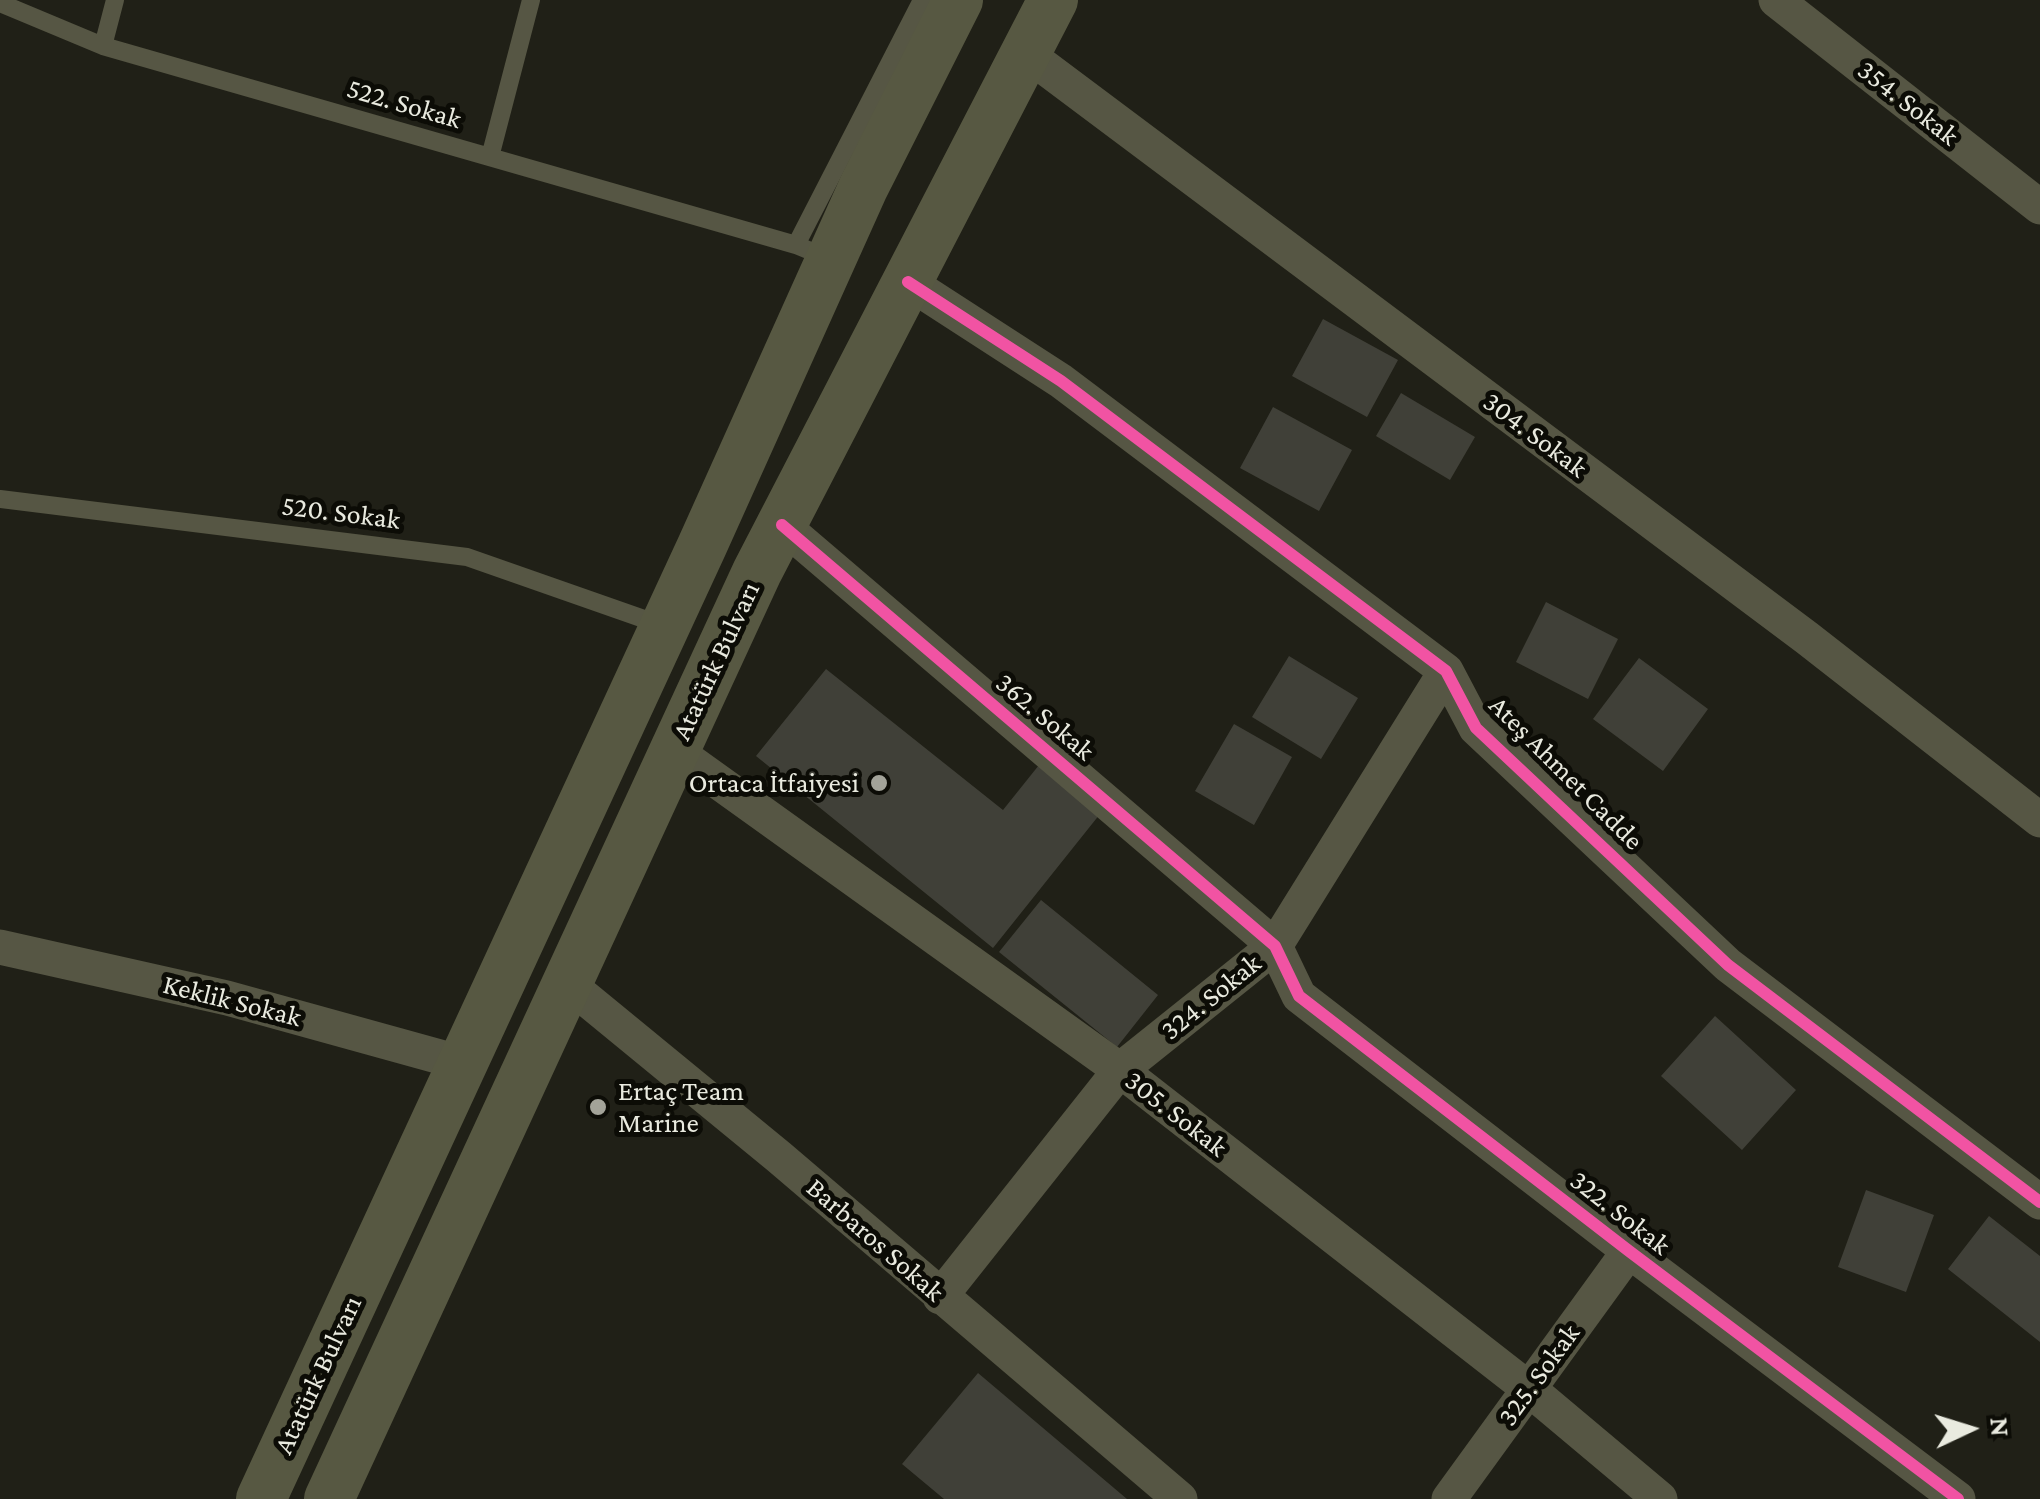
<!DOCTYPE html>
<meta charset="utf-8">
<style>
body{margin:0}
#map{position:relative;width:2040px;height:1499px;overflow:hidden;background:#202017;font-family:"Crimson Pro",serif}
canvas{display:block}
.north{position:absolute;left:1920px;top:1379px;width:100px;height:100px;-webkit-text-stroke:8px #0c0c06;paint-order:stroke;rotate:86deg;font-size:28px;font-weight:700;line-height:40px;text-align:center;color:#e9eadf}
.north::after{content:'';display:block;margin:auto;width:35px;height:45px;background:#e9eadf;clip-path:polygon(50% 0,100% 100%,50% 72%,0 100%)}
</style>
<div id="map">
<canvas width="2040" height="1499"></canvas>
<div class="north">N</div>
</div>
<script>
const context = document.querySelector('canvas').getContext('2d');
context.lineJoin = 'round';
function paint(path, color) {
  context.fillStyle = color;
  context.fill(path, 'evenodd');
}
function shape(rows) {
  const path = new Path2D();
  for (const r of rows) {
    path.moveTo(r[0], r[1]);
    for (let i = 2; i < r.length; i += 2) path.lineTo(r[i], r[i + 1]);
  }
  return path;
}
function trace(path, color, width, dash) {
  context.strokeStyle = color;
  context.lineWidth = width;
  context.lineCap = dash ? 'butt' : 'round';
  context.setLineDash(dash || []);
  context.stroke(path);
}
function label(font, color, halo, rows, align = 'center') {
  context.font = font + ' "Crimson Pro",serif';
  context.lineWidth = 10;
  context.setLineDash([]);
  context.textBaseline = 'middle';
  context.strokeStyle = halo;
  context.fillStyle = color;
  for (const [text, x, y, turn = 0] of rows) {
    context.save();
    context.translate(x, y);
    context.rotate((+turn || 0) * Math.PI / 180);
    context.textAlign = isNaN(turn) ? turn : align;
    if (halo) context.strokeText(text, 0, 0);
    context.fillText(text, 0, 0);
    context.restore();
  }
}
const building = shape([
 [1323,319,1398,360,1367,417,1292,376],
 [1401,393,1475,437,1450,480,1376,436],
 [1273,407,1352,450,1319,511,1240,468],
 [1546,602,1618,639,1588,699,1516,662],
 [1289,656,1358,698,1321,759,1252,717],
 [1639,658,1708,709,1663,771,1593,719],
 [826,669,1003,810,1039,765,1100,814,993,948,756,756],
 [1234,724,1292,757,1254,825,1195,791],
 [1041,900,1158,995,1117,1047,999,952],
 [1715,1016,1796,1090,1742,1150,1661,1076],
 [1866,1190,1934,1215,1906,1292,1838,1267],
 [1989,1216,2040,1256,2040,1342,1948,1269],
 [978,1373,1127,1499,944,1499,902,1464]
]);
const service = shape([
 [0,3,103,46,796,245,830,259],
 [103,46,115,0],
 [490,157,531,0],
 [796,245,922,0],
 [0,499,467,557,664,626]
]);
const minor = shape([
 [1776,0,2040,207],
 [1027,54,1807,638,2040,820],
 [908,282,1061,381,1446,671,1476,728,1728,965,2040,1202],
 [782,525,1275,946,1299,996,1629,1251,1958,1499],
 [674,750,1120,1070,1529,1389,1660,1499],
 [0,947,227,998,462,1063],
 [567,983,779,1157,1180,1499],
 [940,1297,1120,1070,1275,946,1446,671],
 [1449,1499,1629,1251]
]);
const secondary = shape([
 [261,1499,702,546,863,188,958,0],
 [329,1499,757,572,1053,0]
]);
const cycleway = shape([
 [908,282,1061,381,1446,671,1476,728,1728,965,2040,1202],
 [782,525,1275,946,1299,996,1629,1251,1958,1499]
]);
const markers = [
 [879,783,10,"#a3a399"],
 [598,1107,10,"#a3a399"]
];
const streetNames = [
 ["354. Sokak",1908,103,38],
 ["522. Sokak",404,104,16],
 ["304. Sokak",1535,435,37],
 ["520. Sokak",341,513,7],
 ["Atatürk Bulvarı",716,661,-65],
 ["362. Sokak",1045,717,40],
 ["Ateş Ahmet Cadde",1566,773,45],
 ["324. Sokak",1211,997,-39],
 ["Keklik Sokak",232,1001,14],
 ["305. Sokak",1176,1114,38],
 ["322. Sokak",1620,1213,38],
 ["Barbaros Sokak",875,1240,41],
 ["Atatürk Bulvarı",318,1375,-65],
 ["325. Sokak",1539,1375,-54]
];
const poiNames = [
 ["Ortaca İtfaiyesi",859,783],
 ["Ertaç Team",618,1091,"left"],
 ["Marine",618,1123,"left"]
];
paint(building, '#404038');
trace(service, '#565644', 18);
trace(minor, '#565644', 35);
trace(secondary, '#575842', 50);
trace(cycleway, '#f153a3', 12);
for (const [x, y, r, color] of markers) {
  const dot = new Path2D();
  dot.arc(x, y, r, 0, 2 * Math.PI);
  context.fillStyle = color;
  context.fill(dot);
  trace(dot, '#0c0c06', 4);
}
label('28px', '#e9eadf', '#0c0c06', streetNames);
label('28px', '#e9eadf', '#0c0c06', poiNames, 'right');
</script>
